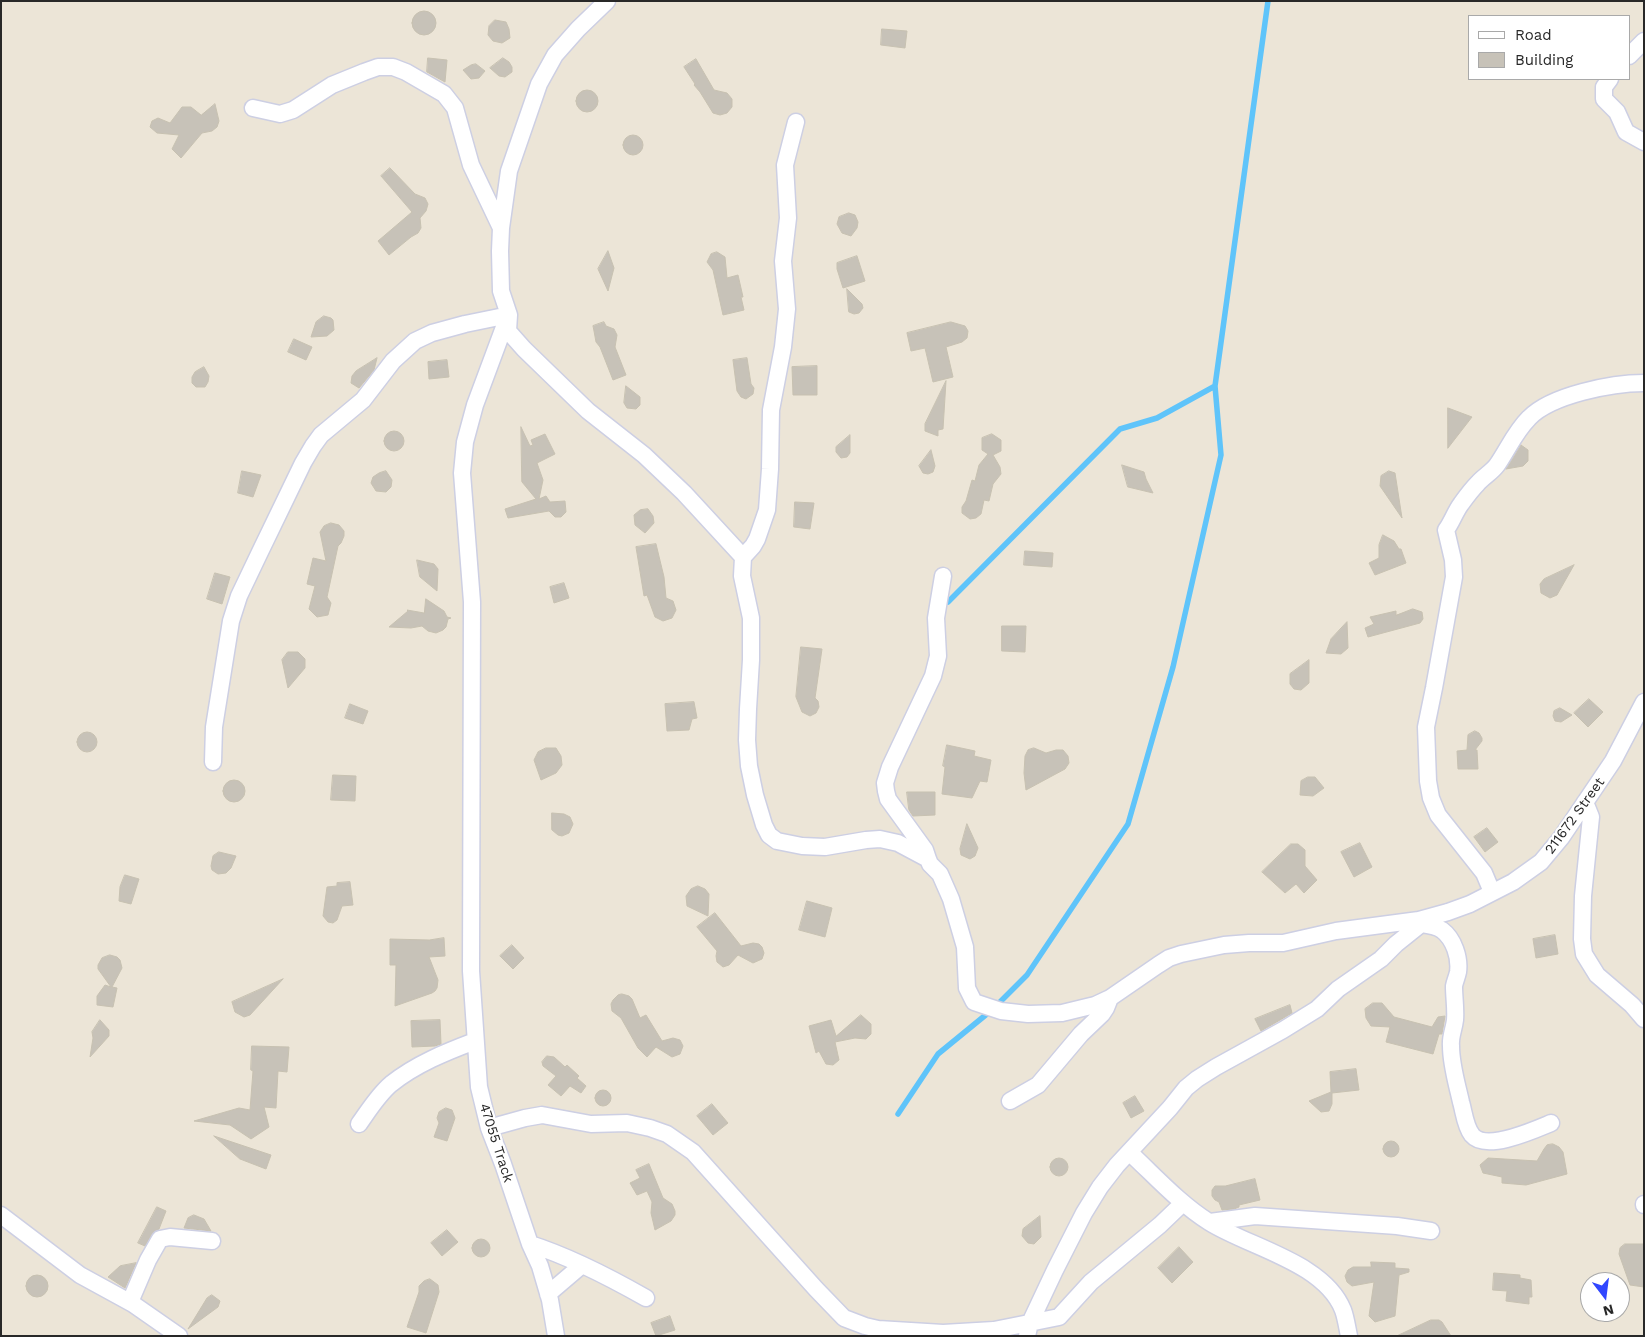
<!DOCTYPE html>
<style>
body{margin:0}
#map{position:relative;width:1645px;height:1337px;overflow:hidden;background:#ece5d7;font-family:"Work Sans",sans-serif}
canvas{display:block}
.frame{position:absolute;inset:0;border:2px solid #282828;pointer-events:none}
.legend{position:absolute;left:1468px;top:15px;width:162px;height:65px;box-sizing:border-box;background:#fff;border:1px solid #a9a9a9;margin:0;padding:6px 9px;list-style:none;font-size:15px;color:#282828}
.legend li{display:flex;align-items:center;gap:10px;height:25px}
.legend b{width:25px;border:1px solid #a9a9a9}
.north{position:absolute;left:1580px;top:1272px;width:50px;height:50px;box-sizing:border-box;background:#fff;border:1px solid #a9a9a9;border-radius:50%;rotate:165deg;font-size:14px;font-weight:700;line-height:20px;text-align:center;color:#282828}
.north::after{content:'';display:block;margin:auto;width:18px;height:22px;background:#3147ff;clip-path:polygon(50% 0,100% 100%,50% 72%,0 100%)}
</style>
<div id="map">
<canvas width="1645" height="1337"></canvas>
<div class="frame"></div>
<ul class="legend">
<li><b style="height:6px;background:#fff"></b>Road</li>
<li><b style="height:14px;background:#c7c2b8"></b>Building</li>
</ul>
<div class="north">N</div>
</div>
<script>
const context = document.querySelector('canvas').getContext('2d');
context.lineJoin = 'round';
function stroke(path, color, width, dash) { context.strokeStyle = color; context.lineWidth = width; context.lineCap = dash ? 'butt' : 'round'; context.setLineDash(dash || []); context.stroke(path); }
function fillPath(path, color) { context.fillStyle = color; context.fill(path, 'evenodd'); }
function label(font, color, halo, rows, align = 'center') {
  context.font = font + ' "Work Sans",sans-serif'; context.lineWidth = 4.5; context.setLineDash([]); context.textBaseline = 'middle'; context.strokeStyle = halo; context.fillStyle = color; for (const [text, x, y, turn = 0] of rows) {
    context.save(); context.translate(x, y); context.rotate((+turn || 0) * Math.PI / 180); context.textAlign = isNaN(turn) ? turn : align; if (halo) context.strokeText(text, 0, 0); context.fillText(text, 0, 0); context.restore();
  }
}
const stream = new Path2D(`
 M948,602l172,-173 37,-11 58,-32
 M898,1114l40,-60 55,-45 34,-34 101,-151 45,-157 48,-212 -6,-69 53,-385`);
const building = new Path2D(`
 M412 23a12 12 0 1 1 24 0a12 12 0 1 1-24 0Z
 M495,20l11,2 3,7 1,9 -8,5 -9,-2 -5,-6 1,-9z
 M882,29l25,2 -2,17 -24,-3z
 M428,58l19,2 -2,22 -18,-10z
 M503,58l6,4 3,5v5l-7,5 -6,-1 -9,-8z
 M696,59l18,31 13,3 5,6v8l-5,6 -7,2 -7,-2 -13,-21 -6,-7 1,-1 -11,-17z
 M476,64l9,7 -6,7 -8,1 -8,-9 8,-5z
 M576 101a11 11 0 1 1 22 0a11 11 0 1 1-22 0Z
 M215,104l4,17 -2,6 -5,4 -10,2 -21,25 -9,-9 7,-14 -22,-2 -7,-6 2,-6 6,-3 12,5 12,-16h9l10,8z
 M623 145a10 10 0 1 1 20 0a10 10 0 1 1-20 0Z
 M390,168l25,26 10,4 3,6 -2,7 -6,7 1,10 -3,5 -7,4 -22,18 -11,-14 34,-29 -31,-36z
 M849,213l6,2 3,7 -1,6 -6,8 -9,-3 -5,-9 2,-7z
 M608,251l6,17 -6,23 -10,-22z
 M717,252l8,5 2,21 11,-3 5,22h-2l3,13 -21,5 -10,-45 -6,-8 4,-8z
 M857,256l8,25 -22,7 -6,-19v-6z
 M847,289l15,15 1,4 -4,5 -5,1 -5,-2z
 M324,316l7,2 2,2 1,10 -7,6 -16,1 5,-15z
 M604,322l2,4 8,3 3,6 -2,12 11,28 -13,5 -13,-33 -4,-5 -2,-11 -1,-5z
 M951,322l14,4 3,5 -1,7 -5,4 -16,5 7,30 -20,5 -8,-34 -14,3 -4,-18z
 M294,339l18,8 -6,13 -18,-8z
 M377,358l-3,12 -15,18 -8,-5 1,-7 4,-5z
 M747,358l4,26 3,4 -1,6 -7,5 -5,-2 -4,-6 -4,-31z
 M447,360l2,17 -20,2 -1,-17z
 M817,366v29h-24l-1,-28z
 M204,367l5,9 -1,6 -3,5h-9l-4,-4v-6l3,-5z
 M946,381l-3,48 -5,1v6l-13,-5v-7z
 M626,386l14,11v8l-4,4 -9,-1 -3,-5z
 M1448,408l24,9 -24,31z
 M521,427l9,19 3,-1 -2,-5 14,-6 10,20 -18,9 6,17 -4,19 7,-3 4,6 15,-1 1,11 -5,5h-6l-6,-6 -41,7 -3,-9 31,-10 -14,-17z
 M384 441a10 10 0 1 1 20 0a10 10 0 1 1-20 0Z
 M992,434l9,6v11l-8,4 7,12 1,7 -8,10 -4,17 -5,-1 -3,14 -5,4 -6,1 -8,-6v-6l4,-6 6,-21 3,1 4,-16 9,-11 -6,-4v-12z
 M850,435v18l-3,4 -6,1 -5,-6v-5z
 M1521,445l7,5v11l-5,5 -17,3z
 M931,450l4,16 -2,6 -5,2 -5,-1 -4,-7z
 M1122,465l22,7 2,7 7,14 -25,-6z
 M242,471l19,4 -8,22 -15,-4z
 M386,471l6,9 -1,7 -5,5 -10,-1 -5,-8 2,-6 6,-4z
 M1389,471l6,2 7,45 -22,-32 1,-10z
 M795,502l19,1 -4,26 -16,-2z
 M648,509l5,7 1,7 -9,10 -10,-8 -1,-10 6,-5z
 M331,523l8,2 5,6v5l-3,7 -3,3 -11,51 4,6 -3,12 -11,2 -8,-8 6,-23 -8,-2 6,-26 13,3 -6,-29 4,-6z
 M1383,535l11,6 5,8h2l5,14 -31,12 -6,-12 10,-5v-13z
 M656,544l8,33 2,21 7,3 3,9 -4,8 -9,3 -8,-4 -8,-22 -3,1 -8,-49z
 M1025,551l28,2 -1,14 -28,-2z
 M417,560l17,4 4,5 -1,22 -17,-14z
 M1574,565l-17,30 -7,3 -9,-5 -1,-9 4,-5z
 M215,573l15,4 -8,27 -15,-5z
 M564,583l5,15 -15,5 -4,-16z
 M426,599l18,12 3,6 4,1 -3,1 -2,8 -3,3 -7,3 -8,-2 -6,-5 -11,2 -22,-1 19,-16 -1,-1 17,3z
 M1413,609l9,3 1,7 -3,4 -52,14 -3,-9 9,-4 -4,-7 26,-6v4z
 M1347,622l1,26 -7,6 -15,-1 5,-14z
 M1002,626h24l-1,26 -23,-1z
 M801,647l21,2 -7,49 3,3 1,6 -3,6 -6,3 -8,-4 -6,-15z
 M288,652h10l7,7v9l-17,20 -6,-28z
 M1309,660v23l-8,7 -7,-1 -4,-5v-10z
 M1589,699l14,13 -15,15 -14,-14z
 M694,702l3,16 -5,1 -3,11 -22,1 -2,-27z
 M350,704l18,7 -5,13 -18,-6z
 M1560,708l12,7 -11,7 -6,-1 -2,-5 1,-5z
 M1475,731l4,2 3,5v3l-7,9h2l1,19h-20l-1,-18 10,-1 1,-15z
 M77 742a10 10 0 1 1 20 0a10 10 0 1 1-20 0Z
 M947,745l28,6 -1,5 17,4 -4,22 -7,-1 -8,17 -30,-4 3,-27 -2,-1z
 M546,748h10l5,8 1,9 -6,8 -15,7 -7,-20 4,-8z
 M1034,748l12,5 10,-3h7l5,6 1,7 -4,6 -39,21 -2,-17 1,-17 3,-6z
 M333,775l23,1 -1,25 -24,-1z
 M1308,777h7l9,11 -11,8 -13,-1 1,-14z
 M223 791a11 11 0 1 1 22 0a11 11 0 1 1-22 0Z
 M907,792h28v23l-22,1 -4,-6z
 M552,813l12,1 6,3 3,7 -4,9 -7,3 -4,-1 -6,-5z
 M967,824l11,24 -3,8 -5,3 -9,-4 -1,-6z
 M1487,828l11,14 -13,10 -11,-15z
 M1360,843l12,24 -18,10 -13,-25z
 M1291,844h7l7,6v16l12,14 -13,13 -8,-9 -11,9 -23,-21z
 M219,852l17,4 -5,12 -5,5 -8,1 -6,-4 -1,-4 2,-10z
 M125,875l14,4 -8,25 -12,-3 1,-14z
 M350,882l3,23 -11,1 -5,14 -4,3 -5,-1 -5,-6 4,-29 10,-1v-3z
 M698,886l7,3 4,5 -1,22 -21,-10 -1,-10 5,-7z
 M807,901l25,7 -7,29 -26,-7z
 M715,913l26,33 12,-3 6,1 3,3 2,6 -2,6 -9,4 -15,-8 -9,10 -6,2 -6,-5 -1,-6 1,-5 -20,-24z
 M1555,935l3,19 -22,4 -3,-19z
 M444,938l1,18 -16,1 9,23 -1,8 -2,3 -3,2 -37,13 1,-41h-6v-26l39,1z
 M512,945l12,13 -11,11 -13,-13z
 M110,955l7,2 3,3 2,8 -10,19 5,1 -4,19 -16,-2v-9l8,-11 6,2 -13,-18v-4l4,-7z
 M283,979l-33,36 -6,2 -9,-5 -3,-10z
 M622,994l7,2 3,3 8,19 6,-3 16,26 11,-3 7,2 3,6 -3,8 -8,3 -16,-10 -9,10 -9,-9 -17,-30 -9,-7 -1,-7 2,-4 5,-5z
 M1373,1003h9l12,14 38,10 6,-10 7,-1 -3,18h-3l-6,20 -47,-12 4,-15 -19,-1 -5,-8 -1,-9z
 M1290,1005l2,8 -31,18 -6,-12z
 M861,1015l10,9v10l-5,5 -11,-1 -20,4 4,18 -6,5 -7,-1 -7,-13 -3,2 -7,-27 22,-6 5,16z
 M100,1020l9,10v6l-19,21 3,-19 -1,-6z
 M440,1020l1,24 -6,2 -23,1 -1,-26z
 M252,1046l37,1 -2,25 -9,-1 -2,37 -12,-1 5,20 -18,12 -21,-14 -36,-4 45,-13 11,2 3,-39 -2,-1z
 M547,1056l7,1 11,10 2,-2 12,11 -2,2 9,8 -5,7 -11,-7 -9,10 -13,-11 8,-9 -13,-10 -1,-4z
 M1356,1069l3,21 -27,3v11l-3,7 -8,1 -12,-11 22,-9 -1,-20z
 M595 1098a8 8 0 1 1 16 0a8 8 0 1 1-16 0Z
 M1135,1096l9,15 -13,7 -8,-15z
 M712,1104l16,19 -15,12 -16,-19z
 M446,1108l6,2 3,8 -8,23 -13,-4 5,-14 -2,-5 2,-6z
 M214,1136l57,19 -5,14 -26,-10z
 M1383 1149a8 8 0 1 1 16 0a8 8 0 1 1-16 0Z
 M1553,1144l6,3 4,5 4,22 -41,11 -24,-2v-6l-19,-4 -3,-8 8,-7 49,3 7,-12 3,-4z
 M1050 1167a9 9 0 1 1 18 0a9 9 0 1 1-18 0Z
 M649,1164l14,34 9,6 3,7v4l-4,6 -16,9 -4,-17 1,-11 -5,-11 -10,4 -7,-12 10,-5 -4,-8z
 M1255,1179l5,21 -21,5v2l-5,2 -12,1 -3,-8 -4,-2 -3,-4v-6l3,-4h10z
 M157,1207l9,4 -7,18 -7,5 -7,12 -7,-3z
 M194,1215l10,4 7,12 -27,-3 4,-10z
 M1040,1216l1,21 -7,7 -6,-1 -6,-7 1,-7z
 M447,1230l11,12 -16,14 -11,-13z
 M472 1248a9 9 0 1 1 18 0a9 9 0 1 1-18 0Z
 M1625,1244h19v43l-14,-2 -11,-31 1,-6z
 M1179,1247l14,15 -21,21 -14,-15z
 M1371,1262l24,1v5l14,1v3l-10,3 -4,41 -20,6 -6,-6 5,-34 -22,4 -5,-4 -2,-6 3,-6 5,-3h18z
 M136,1263l-11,25 -17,-11 12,-11z
 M1494,1273l26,2v3l11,2 1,17h-3v7l-23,-3 1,-10 -14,-1z
 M26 1286a11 11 0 1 1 22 0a11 11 0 1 1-22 0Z
 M430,1279l8,6 1,7 -13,41 -19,-6 12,-35v-6l5,-5z
 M212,1295l8,6 -2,6 -30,22 19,-31z
 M670,1316l5,14 -19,6 -5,-13z
 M1431,1320h8l3,2 9,14h-54z`);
const street = new Path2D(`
 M607,1l-29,28 -23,26 -16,29 -30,87 -8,57 -1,23 1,40 8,24 -1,16 16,18 64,62 56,44 40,38 59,64 -1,19 9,42v42l-3,49 -1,31 2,26 6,29 9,30 5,10 8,6 25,5 23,1 41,-7 14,-1 18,4 30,16 2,5 10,10 11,25 14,48 2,41 7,14 27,9 27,3 34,-1 33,-8 15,-7 48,-33 11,-7 12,-4 43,-9 25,-2h34l53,-12 83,-11 29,-8 22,-8 43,-22 28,-20 20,-24 52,-77 31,-59
 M1629,56l15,-15
 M1610,79l-6,8v12l13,13 9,20 18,10
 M253,108l27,6 13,-4 39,-25 32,-13 14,-5h15l13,5 38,22 11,14 16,57 30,63
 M507,319l-32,86 -10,37 -3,31 10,129 -1,369 8,116 10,41 14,36 27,80 10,22 10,34 6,36
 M743,557l10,-11 4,-7 10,-29 3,-41 1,-59 12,-63 4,-38 -4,-48 5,-43 -3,-53 11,-43
 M213,762l1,-35 17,-106 8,-25 21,-44 43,-89 10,-17 8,-11 42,-35 30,-39 22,-20 17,-8 33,-9 44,-9
 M1585,802l6,15 -8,79 -1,43 2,15 13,21 35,30 12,14
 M928,859l-3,-9 -37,-51 -2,-8 -1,-8 5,-16 43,-91 5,-20 -2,-38 7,-42
 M1492,892l-8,-19 -46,-58 -7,-17 -3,-17 -2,-54 8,-39 20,-111 -1,-17 -7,-30c6,-8 9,-18 15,-26 5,-7 11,-15 17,-21 5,-6 14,-11 19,-18 11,-16 18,-33 32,-47 22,-23 83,-35 115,-35
 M1421,924c7,1 15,2 21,6 12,9 18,28 16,42 -1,5 -3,9 -4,14 0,12 2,23 1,34 -1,9 -5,17 -4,26 0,19 6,38 10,56 3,10 4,24 11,33 14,17 62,-5 79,-12
 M1010,1101l28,-16 43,-51 21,-20 4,-6 4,-10
 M359,1124c10,-14 19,-29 32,-40 25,-20 55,-32 84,-43
 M489,1128l36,-10 17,-3 49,9 36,-1 23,5 17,6 26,18 123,137 28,29 21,8 13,3 65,4 51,-3 65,-13 32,-35 69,-57 23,-22
 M1129,1152c26,24 50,51 80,70 39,25 115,40 134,88 3,8 4,17 6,26
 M1644,1205v-1
 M1,1215l79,60 53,29 46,32
 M1210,1222l45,-6 142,10 34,5
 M530,1244c41,13 79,33 116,54
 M548,1294l34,-29
 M130,1302l18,-42 12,-21 10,-2 42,4
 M1027,1336l3,-13 25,-53 29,-57 16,-26 17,-22 53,-57 16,-20 11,-9 19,-12 67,-37 34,-21 21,-20 43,-30 15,-15 25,-20 -2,-4`);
const streetNames = [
 ["211672 Street",1575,816,-54],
 ["47055 Track",496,1143,72]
];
stroke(stream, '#5fc4fa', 5.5);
fillPath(building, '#c7c2b8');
stroke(building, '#c7c1b1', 1);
stroke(street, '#cdcfe3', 19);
stroke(street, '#fff', 16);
label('14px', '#282828', '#fff', streetNames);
</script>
